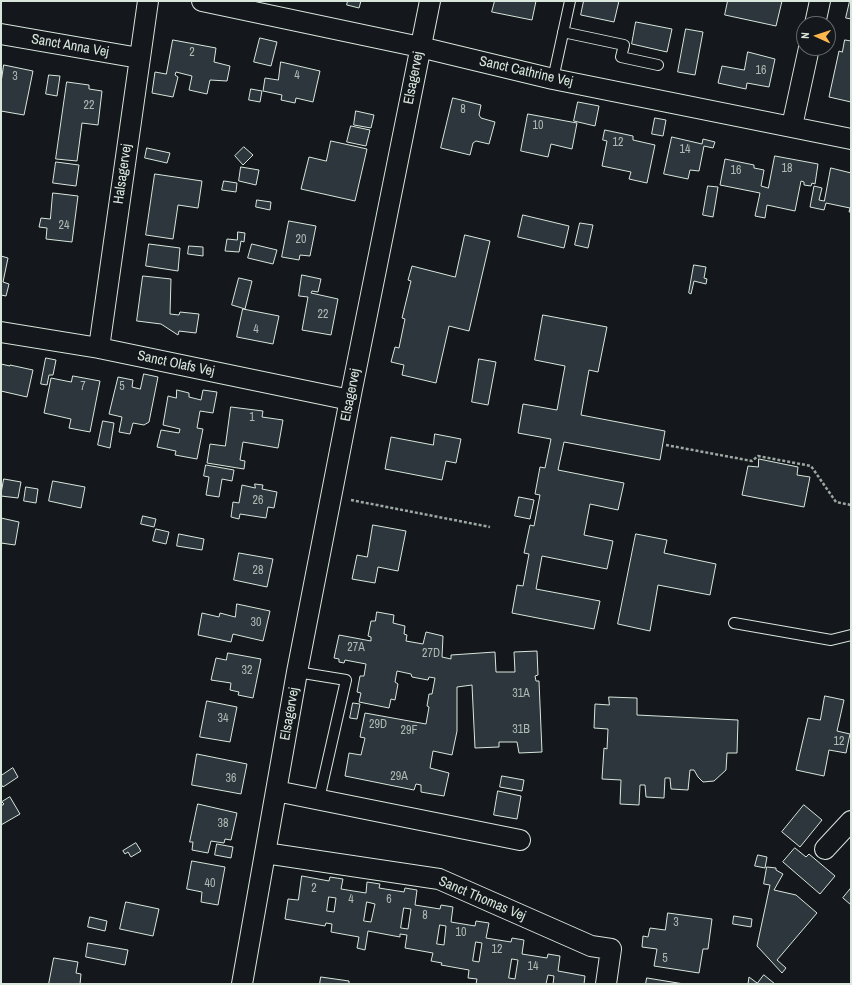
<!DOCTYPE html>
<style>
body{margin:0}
#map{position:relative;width:852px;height:985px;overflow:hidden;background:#14181c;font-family:"Archivo Narrow",sans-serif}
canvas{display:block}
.frame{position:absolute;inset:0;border:2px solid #d8e6dc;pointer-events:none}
.north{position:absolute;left:796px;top:16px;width:40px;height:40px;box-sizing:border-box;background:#14181c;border:1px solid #626a69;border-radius:50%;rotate:273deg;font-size:11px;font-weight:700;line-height:16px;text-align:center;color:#d8e6dc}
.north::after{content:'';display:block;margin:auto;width:14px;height:18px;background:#ffb74d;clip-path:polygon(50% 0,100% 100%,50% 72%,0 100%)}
</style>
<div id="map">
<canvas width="852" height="985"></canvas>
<div class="frame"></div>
<div class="north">N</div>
</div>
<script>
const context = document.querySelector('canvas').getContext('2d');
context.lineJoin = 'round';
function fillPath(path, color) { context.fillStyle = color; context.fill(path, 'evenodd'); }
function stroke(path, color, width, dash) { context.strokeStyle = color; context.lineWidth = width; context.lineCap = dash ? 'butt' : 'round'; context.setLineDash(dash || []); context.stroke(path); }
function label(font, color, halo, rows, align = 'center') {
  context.font = font + ' "Archivo Narrow",sans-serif'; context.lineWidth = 3; context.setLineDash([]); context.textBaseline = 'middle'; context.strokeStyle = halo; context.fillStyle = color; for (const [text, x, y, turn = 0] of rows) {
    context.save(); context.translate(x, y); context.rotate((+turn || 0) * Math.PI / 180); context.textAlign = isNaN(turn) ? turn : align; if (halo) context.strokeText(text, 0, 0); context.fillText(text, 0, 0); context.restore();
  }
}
const building = new Path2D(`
 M348,1h13l-2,7 -12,-3z
 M495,1h41l-4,19 -40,-8z
 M584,1h35l-5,21 -33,-7z
 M728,1h54l-6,25 -51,-11z
 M850,1h1v18l-5,-1z
 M636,22l36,7 -5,23 -35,-8z
 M686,29l17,3 -8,43 -17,-3z
 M260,38l17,4 -6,24 -17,-4z
 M173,40l43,8 -2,14 16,4 -3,15 -17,-1 -3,14 -18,-4 3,-14 -16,-4 -1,3 3,2 -5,20 -21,-4 3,-21 11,2z
 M845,40l6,1v61l-22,-5 10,-46 3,1z
 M748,52l27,7 -6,28 -22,-4 -1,6 -28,-6 4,-17 22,4z
 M281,62l39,9 -7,31 -17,-4 -1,5 -14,-3 1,-5 -19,-4 2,-13 13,2z
 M4,65l29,6 -9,44 -23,-4v-28z
 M49,75l11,1 -3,20 -11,-2z
 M67,82l22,3v4l13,2 -4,34 -16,-2 -5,38 -21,-2z
 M251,89l11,2 -2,11 -11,-2z
 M453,98l28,7 -2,10 2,3 14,4 -6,22 -13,-3 -3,2 -3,12 -29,-7z
 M578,102l21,4 -4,20 -21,-5z
 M356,111l18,4 -3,13 -17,-3z
 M528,114l49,9 -5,26 -21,-5 -3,13 -27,-6z
 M655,118l11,2 -3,16 -11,-2z
 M351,126l19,4 -4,16 -19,-4z
 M605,130l28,6v4l22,5 -8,38 -18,-4 2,-7 -29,-6 5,-25 -4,-1z
 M672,137l30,7 1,-5 12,3 -2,6 -9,-2 -5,25 -9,-1 -2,9 -24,-5z
 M331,141l36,8 -12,52 -54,-12 8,-32 17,4z
 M244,147l9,8 -10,10 -8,-9z
 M147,148l23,5 -3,10 -22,-5z
 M775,156l43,8 -3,20 -3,-1 -1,3 -7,-1v-3l-3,-1 -6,30 -28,-6 -2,13 -10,-2 5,-23 -40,-8 5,-26 29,6v3l10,2 -3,16 7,2z
 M56,162l23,3 -3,21 -23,-3z
 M241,167l18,3 -3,15 -17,-4z
 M831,168l20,5v39h-2l1,-4 -24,-5 -2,7 -14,-3 4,-21 8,2 -3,12 5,1z
 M155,174l47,7 -4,27 -20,-3 -5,34 -27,-4z
 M224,181l13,2 -1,9 -14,-2z
 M708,186l10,1 -5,30 -10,-2z
 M53,193l25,3 -6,46 -26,-3 1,-11 -8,-1 2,-9 9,1z
 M257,200l14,2 -1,8 -14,-3z
 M523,215l46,11 -5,22 -46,-11z
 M289,221l27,5 -6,30 -10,-1 -1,5 -17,-3z
 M580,223l13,2 -5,23 -13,-3z
 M238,232l7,1 -1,9 -3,-1 -2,11 -14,-1 2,-12 10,1z
 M465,235l25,6 -21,90 -20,-5 -13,57 -34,-8 2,-10 -13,-3 4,-15 4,1 6,-29 -3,-1 9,-37 -3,-1 4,-14 43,11z
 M149,244l31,4 -2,23 -32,-5z
 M252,244l25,6 -4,14 -25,-6z
 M189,246l14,1v9l-15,-2z
 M1,256l7,2 -5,24 6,2 -3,12 -5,-1z
 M694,265l12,2 -2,11 3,1 -1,5 -12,-3 -3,13 -2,-1z
 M302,275l19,4 -3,13 -6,-1 -1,2 27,6 -7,36 -29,-5 6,-33 -9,-1z
 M143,276l28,3 -1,35 9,1 1,-3 19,2 -3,19 -17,-2 -1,4 -17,-11 -24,-3z
 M239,278l13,3 -7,28 -13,-4z
 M243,309l36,7 -6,28 -36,-7z
 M543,315l64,12 -9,45 -9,-2 -8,45 84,16 -5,29 -96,-18 -6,28 66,13 -6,27 -28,-6 -6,31 29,6 -6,28 -65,-13 -6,33 64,12 -6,28 -82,-16 5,-28 6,1 6,-32 -5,-1 6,-28 4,1 6,-31 -5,-1 5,-27 5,1 6,-29 -33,-6 5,-29 34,6 8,-44 -30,-6z
 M46,358l10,2 -3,15h-4l-2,10 -6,-1z
 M479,359l17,3 -8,43 -16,-3z
 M1,364l9,2v-1l23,5 -6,27 -26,-6z
 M144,374l14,3 -9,45 -5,3 -11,-2 -3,11 -11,-2 3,-15 -13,-3 9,-37 15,3 -1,7 8,2z
 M73,376l27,5 -10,51 -21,-4 2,-9 -27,-6 7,-35 20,4z
 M177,390l12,3v4l12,3 2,-10 14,2 -4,21 -13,-2 -3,17 6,1 -6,30 -22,-4 1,-4 -19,-4 4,-17 18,3 1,-4 -17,-4 5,-29 8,2z
 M231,407l32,4 -1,6 21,3 -5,28 -35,-6 -3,18 5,1 -1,8 -37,-6 3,-19 15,2z
 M103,421l11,2 -4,25 -12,-3z
 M435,434l26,5 -5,24 -10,-2 -4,19 -57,-11 6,-32 42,8z
 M759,459l39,8 -1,8 13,2 -6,30 -62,-12 6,-29 10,1z
 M206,465l28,5 -2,11 -10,-2 -3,18 -13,-2 3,-18 -5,-1z
 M4,479l17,3 -3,16 -17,-2z
 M53,481l32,6 -4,21 -32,-7z
 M255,484l8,1 -1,4 15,3 -3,16 -6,-1 -2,11 -26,-4 -1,5 -8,-2 2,-15 6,1 3,-18 13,3z
 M26,487l12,2 -2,14 -12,-2z
 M519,497l15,3 -4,19 -15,-3z
 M143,516l13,3 -2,8 -13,-3z
 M1,518l18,4 -4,23 -14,-2z
 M373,525l33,6 -8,40 -20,-4 -3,16 -23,-4 5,-24 10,2z
 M156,529l13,3 -3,12 -13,-3z
 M179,534l25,5 -2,11 -25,-4z
 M636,534l31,6 -3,13 52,11 -6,31 -52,-10 -8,46 -32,-7z
 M239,553l34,6 -6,28 -33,-7z
 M237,604l33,7 -7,30 -30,-7 -2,8 -33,-7 4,-22 17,4 1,-4 15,4z
 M377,612l17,3 -1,8 12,3 -1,8 3,1 -1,6 17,3 3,-12 17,4 -1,21 9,2v-4l44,-3 1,20h19l-1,-20 23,-1 1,24 -3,1 1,5h3l3,71 -23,1 -2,-11h-18v5l-24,1 -3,-63 -15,2v44l-5,24 -19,-4 -3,17 19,5 -5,23 -23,-4v-7l-5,-1 -2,6 -69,-14 4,-23 12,2 4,-17 -5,-1 5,-24 61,11 3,-17 -2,-1 2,-12h3l3,-16 -6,-1 -1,3 -16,-3 -1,-3 -14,-3 -2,11 3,2 -3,16 -4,-1 -2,9 -30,-6 2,-9 -4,-1 3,-16h4l2,-12 -21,-4 -1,3 -5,-1v-3l-5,-1 5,-23 32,6v-4l-3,-1 3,-15h4z
 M228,653l33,6 -8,39 -15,-3 1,-3 -9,-2 1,-7 -20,-3 5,-22 10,2z
 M825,696l19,4 -7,31 13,3 -4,19 -17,-3 -5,26 -28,-6 12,-52 12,2z
 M609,697l28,1v17l101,5 -1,33h-10l-1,17 -12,11 -11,1 -5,-5 -4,-7h-4l-2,20 -17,-1 -1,-11h-5l-1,20 -18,-1 -1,-12h-5l-1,20 -19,-1 1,-24 -19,-1 2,-31 3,1 1,-20 -14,-1 1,-24 14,1z
 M207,701l30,6 -7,35 -30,-5z
 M353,703l7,1 -3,15 -7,-1z
 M197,754l50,10 -6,30 -49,-9z
 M13,768l5,9 -15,10 -2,-3v-8z
 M502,776l22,4 -2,11 -22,-4z
 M498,791l23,5 -4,23 -23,-4z
 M10,797l10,17 -19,11v-19l3,-2 -2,-2z
 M198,804l39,9 -6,27 -6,-1 -1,4 -13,-2 -3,12 -16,-3 1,-8h-3z
 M804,805l18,15 -22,27 -18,-15z
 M136,843l5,8 -10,6 -3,-5 -3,2 -2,-3z
 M217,844l16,3 -2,11 -16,-3z
 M795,848l11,9 3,-3 26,22 -15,18 -37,-32z
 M758,855l9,2 -2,11 -10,-2z
 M192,861l33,6 -7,38 -17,-3 1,-10 -15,-3z
 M767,867l9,1v2l7,4 -9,16 22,5 21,18 -40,47 9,8 -4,5 -25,-27 13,-61 -6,-1z
 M302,876l27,5 1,-4 13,2 -2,10 25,4 1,-11 13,2 -1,4 25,4 1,-4 12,2 -2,15 25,4 1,-4 12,2 -2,15 24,4 1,-5 13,2 -3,15 25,4 1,-4 12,2 -2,14 25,4 1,-4 12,2 -2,15 27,5 -1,8h-31l1,-8 -6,-1 -2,9h-70l1,-5 -9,-1 1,-8 -28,-5 1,-2 -11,-2 2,-8 -28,-5 2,-13 -7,-1v3l-32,-6 -3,19 -8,-2 2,-11 -28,-5 1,-8 -6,-1 -1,3 -40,-7 3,-20 10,1zM329,897l7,1 -2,14 -7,-1zM367,902l8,2 -4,18 -7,-1zM404,908l7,1 -3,20 -7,-1zM440,925l6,1 -2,19 -7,-1zM476,942l6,1 -3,19 -6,-1zM512,959l6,1 -3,19 -6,-1z
 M851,888v17l-8,-7z
 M126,902l33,7 -6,27 -33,-7z
 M668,913l44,6 -4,30h-5l-4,24 -45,-7 3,-17 -15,-2 1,-11 5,1 2,-9 15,2z
 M734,916l18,3 -1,8 -18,-3z
 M90,917l17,4 -2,10 -17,-4z
 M88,943l40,7 -3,15 -39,-8z
 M54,958l24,4 -2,11 5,1 -1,10h-31z
 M764,975l11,9h-27l1,-7 8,6z
 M321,977l28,4v3h-29z
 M647,978l37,6h-38z`);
const path = new Path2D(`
 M666,445l86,16 6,-5 53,10 25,36 15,3
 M351,500l139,27`);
const service = new Path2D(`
 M563,32l61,13 -3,12 37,8
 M553,79l17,-78
 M734,623l97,17 20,-5
 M297,672l49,8 -27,119`);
const minor = new Path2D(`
 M202,1l218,46 133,32 298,60
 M815,24l5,-23
 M1,34l138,24
 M792,126l17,-78
 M1,332l98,16 251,52
 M99,348l49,-347
 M276,791l244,49
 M825,849l26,-28
 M265,853l174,26 152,67 20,3 -5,35
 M242,984l55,-312 55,-283 78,-388`);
const numberNames = [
 ["2",192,53],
 ["16",761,71],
 ["4",297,76],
 ["3",15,77],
 ["22",89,106],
 ["8",463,110],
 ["10",538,126],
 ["12",618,143],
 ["14",685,150],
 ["18",787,169],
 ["16",736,171],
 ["24",64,226],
 ["20",301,240],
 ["22",323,315],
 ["4",256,330],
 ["7",83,387],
 ["5",122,387],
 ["1",252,418],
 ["26",258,501],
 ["28",258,571],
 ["30",256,623],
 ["27A",356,648],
 ["27D",431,654],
 ["32",247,671],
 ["31A",521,694],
 ["34",223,719],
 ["29D",378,725],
 ["31B",521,730],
 ["29F",409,731],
 ["12",839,742],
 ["29A",399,777],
 ["36",231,779],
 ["38",223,824],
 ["40",210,884],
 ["2",314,889],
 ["4",351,900],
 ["6",389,900],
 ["8",425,916],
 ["3",676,923],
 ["10",461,933],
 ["12",497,950],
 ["5",665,959],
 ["14",533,967]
];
const streetNames = [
 ["Sanct Anna Vej",70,46,10],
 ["Sanct Cathrine Vej",526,72,13],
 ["Elsagervej",414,78,-79],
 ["Halsagervej",123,174,-82],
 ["Sanct Olafs Vej",176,364,12],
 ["Elsagervej",351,395,-79],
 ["Elsagervej",290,714,-80],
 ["Sanct Thomas Vej",482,899,23]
];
fillPath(building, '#2c363c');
stroke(building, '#d8e6dc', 1);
stroke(service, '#d8e6dc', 12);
stroke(minor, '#d8e6dc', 22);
stroke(path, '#9da8a2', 2.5, [3, 2]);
stroke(service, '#14181c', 10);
stroke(minor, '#14181c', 20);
label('12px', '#adbab4', null, numberNames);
label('14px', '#d8e6dc', '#14181c', streetNames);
</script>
